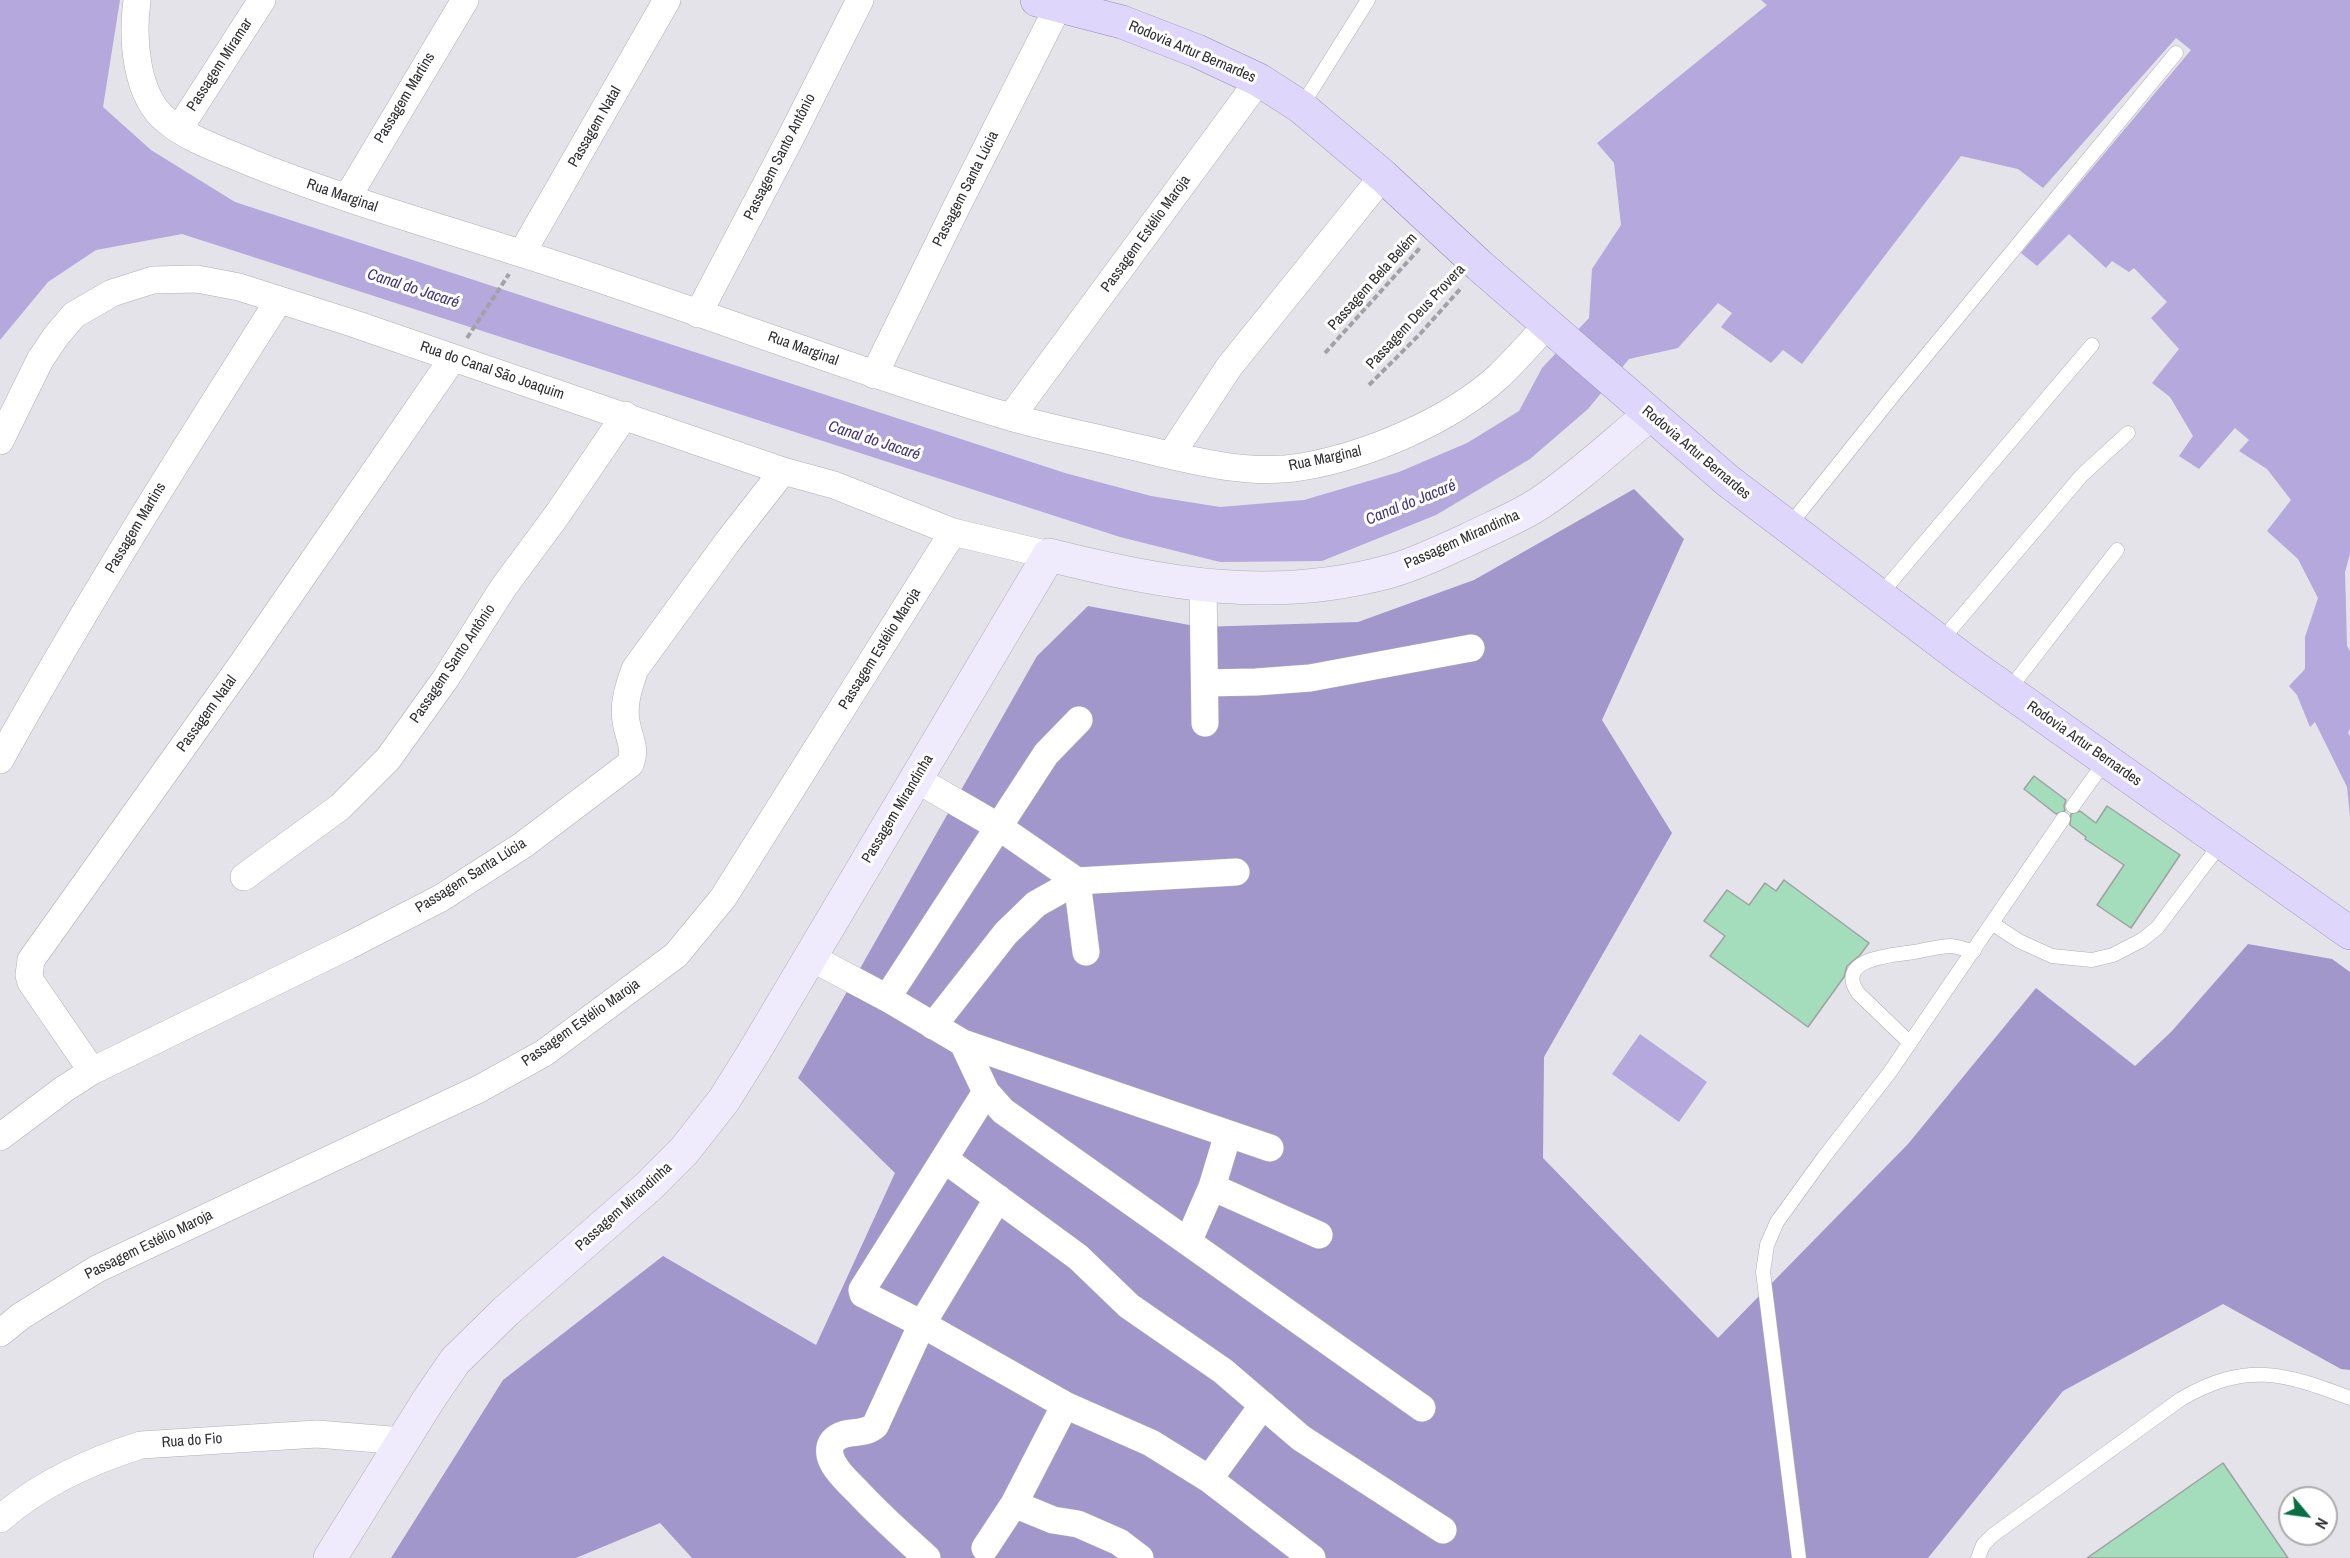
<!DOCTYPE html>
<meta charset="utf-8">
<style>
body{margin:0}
#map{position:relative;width:2350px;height:1558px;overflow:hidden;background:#e4e3e9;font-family:"Archivo Narrow",sans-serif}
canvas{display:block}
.north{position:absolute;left:2278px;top:1486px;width:60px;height:60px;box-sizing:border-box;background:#fff;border:2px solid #acabad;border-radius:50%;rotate:119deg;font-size:16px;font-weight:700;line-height:24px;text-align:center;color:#2f2e31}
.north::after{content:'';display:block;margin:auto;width:21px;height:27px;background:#0a6e45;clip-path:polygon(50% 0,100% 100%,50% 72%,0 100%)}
</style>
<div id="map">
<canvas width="2350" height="1558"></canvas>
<div class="north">N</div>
</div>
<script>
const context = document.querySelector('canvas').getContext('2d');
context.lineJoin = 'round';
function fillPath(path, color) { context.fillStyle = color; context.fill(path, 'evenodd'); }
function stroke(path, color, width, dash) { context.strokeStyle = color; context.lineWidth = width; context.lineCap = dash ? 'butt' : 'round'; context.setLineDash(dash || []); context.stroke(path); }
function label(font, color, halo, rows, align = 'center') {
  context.font = font + ' "Archivo Narrow",sans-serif'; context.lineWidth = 6; context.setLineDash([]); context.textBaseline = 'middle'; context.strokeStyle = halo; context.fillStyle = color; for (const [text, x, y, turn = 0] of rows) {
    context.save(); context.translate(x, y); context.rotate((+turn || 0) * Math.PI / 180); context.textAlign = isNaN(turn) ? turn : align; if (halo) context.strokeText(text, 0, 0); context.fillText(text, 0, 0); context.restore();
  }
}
const forest = new Path2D(`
 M1634,489l50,50 -82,181 70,113 -128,224 -1,101 175,180 190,-194 128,-156 99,78 37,-35 76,-87 84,15 18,13v398l-9,-1 -118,-65 -160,87 -135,167h-1236l-32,-35 -84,35h-185l112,-178 160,-124 153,89 79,-172 -97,-95 239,-422 51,-50 112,21 158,-5 116,-42z`);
const water = new Path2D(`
 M0,0h120l-17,107 48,43 84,52 830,271 86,23 69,11 84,-7 95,-28 68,-29 52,-32 23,-43 47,-50 3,-49 29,-44 -7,-62 -17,-20 170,-138 -6,-5h589v554l-5,18 2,74 3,5v78l-2,4 2,3v81l-3,-30 -32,-65 -5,5 -13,-32 -8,-9 16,-17v-32l13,-39 -20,-39 -31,-28 24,-31 -24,-31 -28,-18 10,-11 -14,-12 -36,41 -20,-13 14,-20 -23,-39 -18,-14 27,-34 -28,-31 16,-16 -33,-34 -5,4 -17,-11 -6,7 -37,-34 -32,32 -16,-13 170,-203 -15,-12 -133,150 -25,-19 -57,-13 -159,208 -19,-14 -12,13 -50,-36 11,-14 -14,-10 -40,45 -49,11 -41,50 -58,50 -94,56 -114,46 -102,1 -100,-25 -938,-303 -86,16 -48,32 -48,58z
 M1640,1034l67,48 -28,40 -67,-48z`);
const building = new Path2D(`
 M2034,776l32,24 -2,6 1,5 -9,3 -32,-25z
 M2107,806l73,49 -49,73 -34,-23 27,-40 -39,-26 1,-2 -16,-12 1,-11 9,-3 16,12z
 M1784,880l85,63 -9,12 -13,11 -3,11 -36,50 -98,-71 15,-20 -21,-15 23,-31 22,15 16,-22 11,8z
 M2223,1463l65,95h-201z`);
const path = new Path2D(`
 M467,338l42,-64
 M1325,353l95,-105
 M1369,385l51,-51 42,-47`);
const lane = new Path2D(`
 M1301,107l67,-107
 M1788,527l108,-135 280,-339
 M1879,596l213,-251
 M1940,642l142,-167 46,-42
 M2008,691l109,-141
 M2073,806l33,-46
 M1993,924l26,17 33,15 40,4 21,-5 29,-15 15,-12 65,-86
 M1910,1043l-52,-50c-24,-35 36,-38 56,-41 12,-2 26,-6 37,-6 8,1 16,4 23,5
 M1799,1558l-36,-286 4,-27 10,-23 47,-65 66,-85 173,-253
 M1978,1558l5,-13 10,-10 188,-136c66,-38 103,-26 169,-1`);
const street = new Path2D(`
 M137,0c-5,37 -2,96 30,121 22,19 60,31 87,43 88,35 179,61 269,90 162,51 321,114 484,162 36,11 74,18 111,27 57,13 124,34 183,24 66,-11 148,-46 197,-90 18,-17 34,-36 50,-53
 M179,129l83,-129
 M347,198l118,-198
 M522,253l145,-253
 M698,314l94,-179 68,-135
 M874,375l83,-169 102,-201
 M1011,417l248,-337
 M0,441l40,-81 16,-24 18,-21 38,-22 41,-13 44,-1 42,8 113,36 431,148 51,14 119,47 96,23
 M1171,455l58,-88 154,-191
 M1203,585l2,138
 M1205,683l51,-1 54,-4 161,-30
 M0,760c87,-157 183,-309 279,-460
 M916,779l83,48 78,54 159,-9
 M244,877l96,-70 48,-48 58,-81 57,-90 54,-73 68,-100
 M810,957l77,41 76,45 307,105
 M887,998l159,-244 33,-34
 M933,1026l73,-93 30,-29 41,-23 9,71
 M963,1043l23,49 17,19 419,297
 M92,1071l-61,-89 -2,-7 2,-15 211,-296 211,-306
 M986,1092l-124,198 1,4 59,30 143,81 86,38 58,36 103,79
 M0,1137l64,-48 28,-18 256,-125 93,-48 82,-53 107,-81c7,-16 -2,-27 -4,-43 -3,-18 3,-35 9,-52l94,-129 54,-69
 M944,1159l134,98 51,49 94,65 78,67 142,92
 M1212,1187l107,48
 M1188,1242l24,-55 16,-53
 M0,1333l21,-17 76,-47 382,-180 65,-36 132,-98 47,-57 230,-366
 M1209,1479l54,-74
 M1014,1504l39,16 25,4 41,18 21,16
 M0,1519c41,-36 90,-58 141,-74l176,-11 86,7
 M985,1548l29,-44 51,-99
 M927,1558c-24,-22 -48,-43 -70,-67 -8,-8 -19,-18 -24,-28 -4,-7 -5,-16 0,-22 12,-13 28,-4 42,-15l47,-102 76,-126`);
const secondary = new Path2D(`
 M330,1558l99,-159 26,-38 51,-50 143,-125 35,-35 40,-51 30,-48 295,-497c117,29 223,49 342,16 26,-7 51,-20 76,-31 24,-12 50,-22 73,-37 39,-26 74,-59 110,-89`);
const primary = new Path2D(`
 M1037,0l85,22 75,29 62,29 42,27 82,69 97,90 248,215 235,178 387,274`);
const streetNames = [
 ["Rodovia Artur Bernardes",1192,52,23],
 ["Passagem Miramar",220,65,-57],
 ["Passagem Martins",405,98,-59],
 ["Passagem Natal",595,127,-60],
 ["Passagem Santo Antônio",780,157,-63],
 ["Passagem Santa Lúcia",966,189,-63],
 ["Rua Marginal",342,196,19],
 ["Passagem Estélio Maroja",1146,234,-54],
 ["Passagem Bela Belém",1373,282,-48],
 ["Passagem Deus Provera",1416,317,-47],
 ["Rua Marginal",803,349,20],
 ["Rua do Canal São Joaquim",492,371,19],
 ["Rodovia Artur Bernardes",1696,453,40],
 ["Rua Marginal",1325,459,-12],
 ["Passagem Martins",136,528,-59],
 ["Passagem Mirandinha",1462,540,-24],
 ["Passagem Estélio Maroja",880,649,-58],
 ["Passagem Santo Antônio",453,664,-56],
 ["Passagem Natal",207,714,-54],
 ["Rodovia Artur Bernardes",2084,744,35],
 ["Passagem Mirandinha",898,809,-59],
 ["Passagem Santa Lúcia",471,876,-32],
 ["Passagem Estélio Maroja",581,1023,-35],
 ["Passagem Mirandinha",624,1207,-42],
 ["Passagem Estélio Maroja",149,1245,-26],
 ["Rua do Fio",192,1441,-4]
];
const waterNames = [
 ["Canal do Jacaré",413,289,18],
 ["Canal do Jacaré",874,441,18],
 ["Canal do Jacaré",1411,503,-22]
];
fillPath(forest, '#a297cb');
fillPath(water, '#b4a8dd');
fillPath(building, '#a3ddbb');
stroke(building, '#9da29f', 1.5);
stroke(lane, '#afaeb4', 15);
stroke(street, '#afaeb4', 28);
stroke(secondary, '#afaeb4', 34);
stroke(primary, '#938ab3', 34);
stroke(path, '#a2a1a6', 4, [6, 3]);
stroke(lane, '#fff', 14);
stroke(street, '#fff', 27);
stroke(secondary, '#efebfd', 33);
stroke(primary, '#dfd6fb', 33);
label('15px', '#2f2e31', '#fff', streetNames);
label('italic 16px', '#473475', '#fff', waterNames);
</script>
